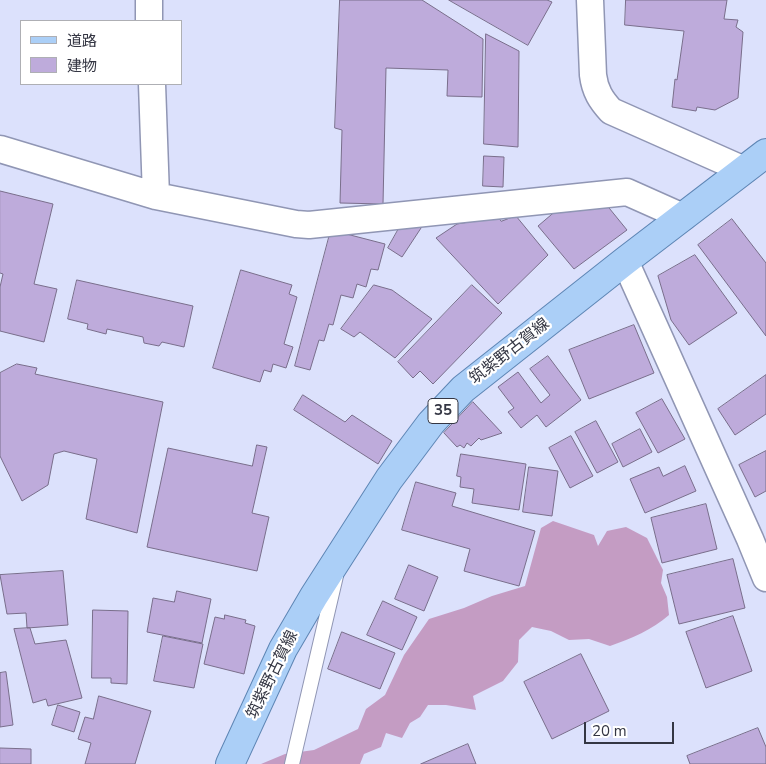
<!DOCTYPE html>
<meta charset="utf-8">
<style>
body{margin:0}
#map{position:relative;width:766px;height:764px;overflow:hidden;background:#dce1fc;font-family:"Nunito Sans","Noto Sans JP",sans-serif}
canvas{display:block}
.legend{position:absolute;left:20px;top:20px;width:162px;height:65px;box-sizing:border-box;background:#fff;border:1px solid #aeafb4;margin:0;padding:6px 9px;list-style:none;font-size:15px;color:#343643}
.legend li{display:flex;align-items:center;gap:10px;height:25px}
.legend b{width:25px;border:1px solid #aeafb4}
.scale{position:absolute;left:584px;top:722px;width:90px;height:22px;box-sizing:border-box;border:2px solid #343643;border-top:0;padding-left:6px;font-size:15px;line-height:18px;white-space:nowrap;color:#343643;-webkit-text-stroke:4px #fff;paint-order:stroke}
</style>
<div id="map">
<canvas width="766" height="764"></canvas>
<ul class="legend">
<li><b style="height:6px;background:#abcff7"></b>道路</li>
<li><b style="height:14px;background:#beabdb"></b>建物</li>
</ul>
<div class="scale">20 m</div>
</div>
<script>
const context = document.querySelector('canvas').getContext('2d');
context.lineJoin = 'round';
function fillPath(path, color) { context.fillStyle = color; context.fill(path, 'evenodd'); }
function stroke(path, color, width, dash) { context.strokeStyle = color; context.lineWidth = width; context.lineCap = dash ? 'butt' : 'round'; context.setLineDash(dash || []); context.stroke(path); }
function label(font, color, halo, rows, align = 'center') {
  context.font = font + ' "Nunito Sans","Noto Sans JP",sans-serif'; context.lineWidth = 4.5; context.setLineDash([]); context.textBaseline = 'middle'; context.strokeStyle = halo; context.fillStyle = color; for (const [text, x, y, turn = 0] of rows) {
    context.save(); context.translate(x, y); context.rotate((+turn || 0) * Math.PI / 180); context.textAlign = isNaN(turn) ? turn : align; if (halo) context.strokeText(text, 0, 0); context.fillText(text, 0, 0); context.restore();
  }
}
const forest = new Path2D(`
 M553,521l41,14 4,11 9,-15 19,-4 21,11 16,32 -2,13 6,14 2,18c-17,15 -37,23 -59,31l-21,-7 -20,1 -18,-9 -19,-4 -13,13 -1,22 -15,19 -30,15 3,14 -30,-5h-18l-8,12 -10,6 -8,15 -16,-5 -5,14 -17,7 -4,10h-99l24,-10 29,-4 44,-21 8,-20 19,-14 19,-40 25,-36 35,-11 28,-12 33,-10 16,-58z`);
const building = new Path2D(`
 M340,0h82l61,39 -1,58 -35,-1 1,-26 -62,-2 -3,136 -43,-1 2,-73 -7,-2z
 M449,0h98l5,2 -24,43z
 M626,0h101l-3,19 14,1 -2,7 7,5 -5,66 -23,12 -18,-3 -1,4 -24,-4 3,-28 2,1 7,-49 -59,-6z
 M486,34l33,17 -1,96 -34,-3z
 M484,156l20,1 -1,30 -20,-1z
 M0,191l53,13 -19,80 23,5 -13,53 -44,-11v-44l3,-13 -3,-1z
 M605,203l22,27 -53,39 -36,-43 20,-17z
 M516,216l32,39 -50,49 -62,-66 21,-14 41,-7 3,4z
 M732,219l34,44v73l-68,-91z
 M402,223l21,2 -21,32 -14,-9z
 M331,230l54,14 -7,26 -7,-1 -5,18 -9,-3 -4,14 -12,-3 -8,30 -4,-1 -5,17 -5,-1 -9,30 -15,-4z
 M695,255l42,58 -48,32 -18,-25 -13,-44z
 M241,270l51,15 -3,9 8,3 -13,47 9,3 -7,21 -13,-4 -2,8 -7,-2 -4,12 -47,-14z
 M77,280l116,26 -9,41 -22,-5 -3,4 -15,-3 -1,-6 -36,-8 -1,5 -19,-5 1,-5 -20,-5z
 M374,285l18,5 40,29 -37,39 -35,-26 -6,5 -13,-8z
 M472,285l30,28 -69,71 -13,-13 -7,7 -15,-16z
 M634,325l20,48 -65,26 -20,-49z
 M548,356l33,44 -35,27 -9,-12 -16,13 -13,-16 6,-4 -16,-21 20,-15 23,31 9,-8 -20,-26z
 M17,364l20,4 -2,6 128,28 -26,131 -51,-14 11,-60 -33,-8 -10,3 -6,31 -26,16 -22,-45v-83z
 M766,375v39l-31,21 -17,-26z
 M303,395l42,27 7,-7 40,26 -14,23 -84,-54z
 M662,399l23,40 -27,14 -22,-40z
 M473,402l29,31 -21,7 -2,-2 -8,8 -4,-3 -3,5 -4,-3 -3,2 -13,-14z
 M596,421l22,41 -21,11 -22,-41z
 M640,429l12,23 -29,15 -11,-23z
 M571,436l22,40 -23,12 -21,-40z
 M257,445l10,2 -15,66 17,4 -12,54 -110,-24 21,-99 84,18z
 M766,451v40l-11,6 -16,-32z
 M461,454l65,10 -7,46 -47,-7 2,-14 -14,-2 1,-10 -4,-1z
 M685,466l11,25 -51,22 -15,-34 29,-12 4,9z
 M529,467l29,4 -6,45 -29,-4z
 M416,482l40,11 -4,13 83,25 -16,55 -55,-15 6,-22 -68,-19z
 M706,504l11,45 -55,14 -11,-45z
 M733,559l12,49 -66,16 -12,-49z
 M409,565l29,12 -14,34 -29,-12z
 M63,571l5,54 -41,3 -1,-15 -19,1 -7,-39z
 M177,591l34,8 -9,44 -55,-11 6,-34 21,4z
 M383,601l34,16 -15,33 -35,-15z
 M93,610l35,1 -1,73 -16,-1v-5h-19z
 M225,615l21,5 -1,3 10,3 -11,48 -40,-10 11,-47 9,2z
 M733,616l19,55 -46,17 -20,-56z
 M30,628l5,16 31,-4 16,58 -34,8 -2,-7 -13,4 -19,-74z
 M342,632l53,21 -15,36 -52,-20z
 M163,636l40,8 -9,44 -40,-7z
 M581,654l28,57 -57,28 -28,-57z
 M6,672l7,53 -13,2v-54z
 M99,696l52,15 -16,53h-50l6,-21 -13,-4 7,-22 8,2z
 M58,705l22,7 -6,20 -22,-7z
 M758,728l8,19v17h-76l-3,-8z
 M468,744l8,20h-55z
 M0,748l31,1v15h-31z`);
const lane = new Path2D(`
 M292,764l44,-188`);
const street = new Path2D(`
 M149,0v21
 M590,0l3,75c2,16 8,25 18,36l133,59
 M152,84l4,112
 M0,149l156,47 140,28 13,1 318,-33 56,25
 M625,261l125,278 16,39`);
const primary = new Path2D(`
 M230,764l53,-115 31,-53 75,-117 42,-56 32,-34 162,-128 141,-108`);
const shields = [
 [443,411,30]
];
const shieldNames = [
 ["35",443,411]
];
const streetNames = [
 ["筑紫野古賀線",510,352,-38],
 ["筑紫野古賀線",273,675,-64]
];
fillPath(forest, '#c49cc3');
fillPath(building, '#beabdb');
stroke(building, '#796e8b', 1);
stroke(lane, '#9096b4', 16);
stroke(street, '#9096b4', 29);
stroke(primary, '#5d85b4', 30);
stroke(lane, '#fff', 14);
stroke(street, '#fff', 26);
stroke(primary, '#abcff7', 28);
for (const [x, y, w] of shields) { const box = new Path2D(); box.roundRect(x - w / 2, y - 12.5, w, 25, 4); context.fillStyle = '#fff'; context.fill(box); stroke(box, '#343643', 1); }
label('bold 15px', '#343643', null, shieldNames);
label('16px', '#343643', '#fff', streetNames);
</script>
